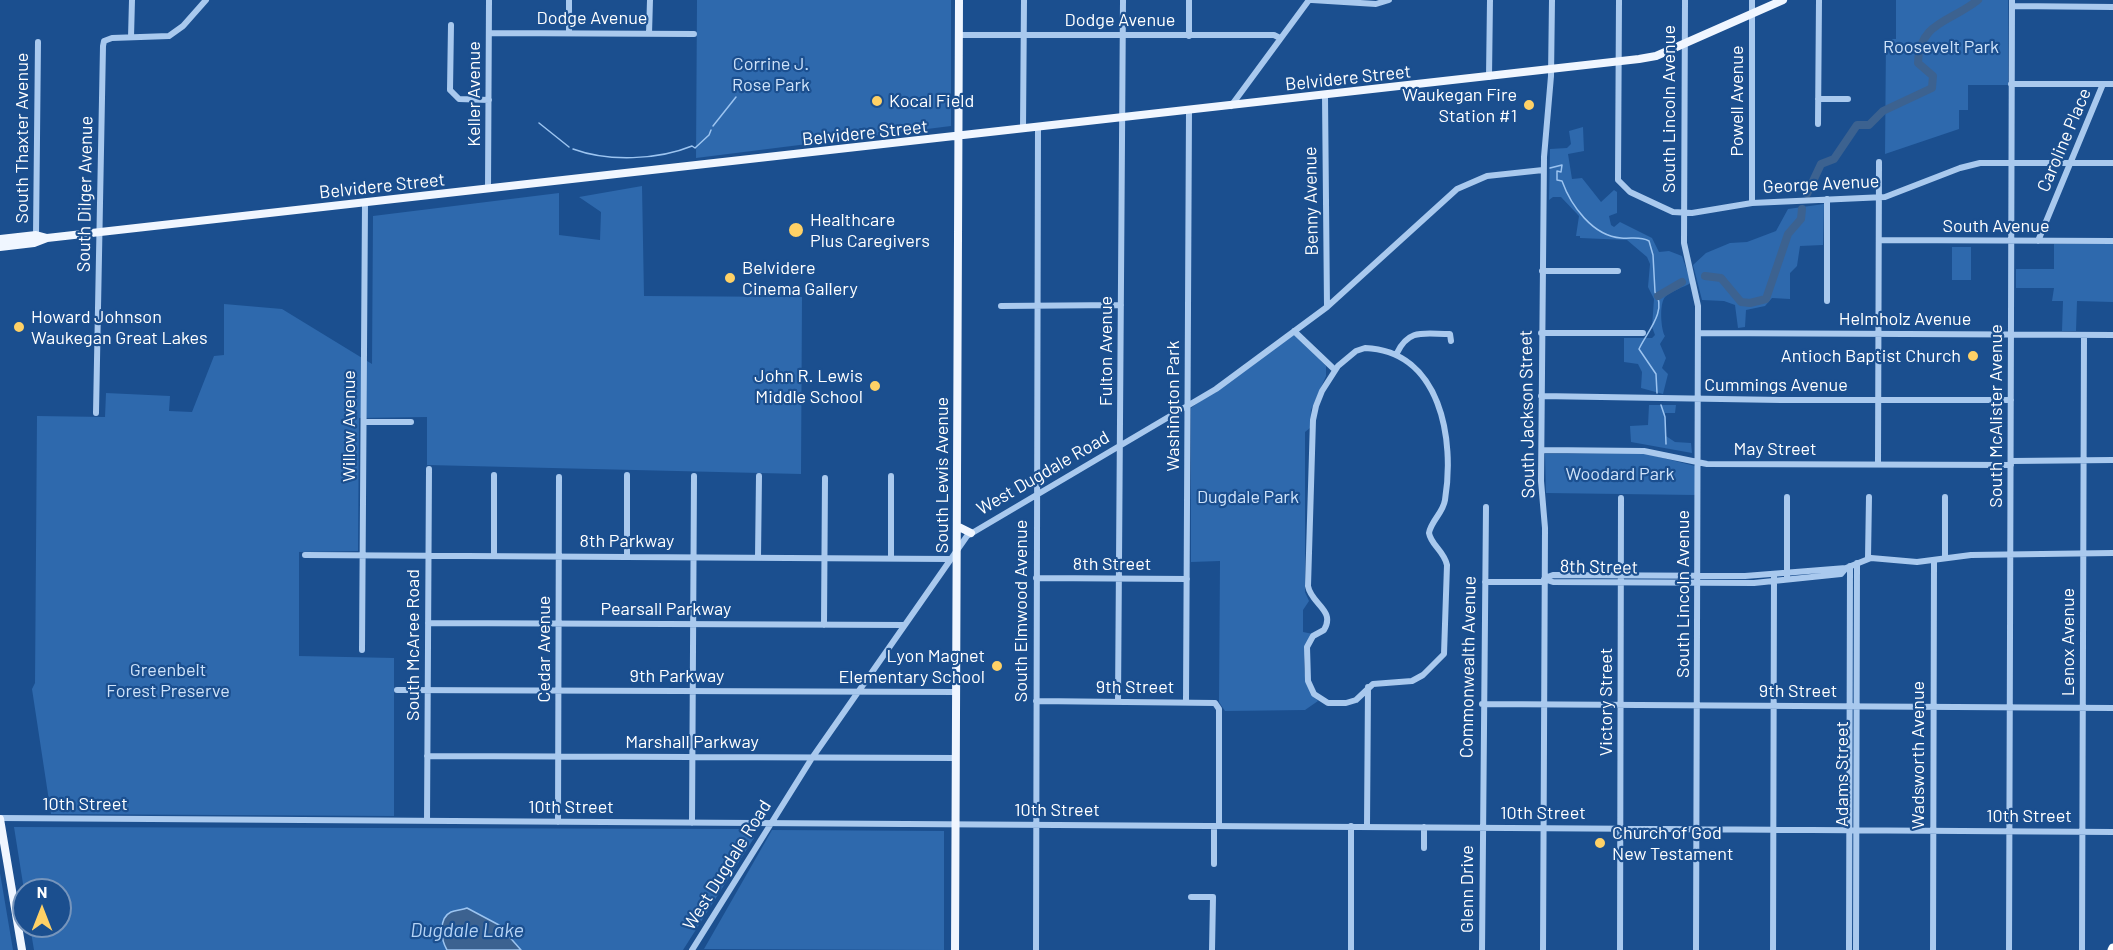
<!DOCTYPE html>
<style>
body{margin:0}
#map{position:relative;width:2113px;height:950px;overflow:hidden;background:#1b4f8f;font-family:Barlow,sans-serif}
canvas{display:block}
.north{position:absolute;left:12px;top:878px;width:60px;height:60px;box-sizing:border-box;background:#1b4f8f;border:2px solid #7695bc;border-radius:50%;rotate:0deg;font-size:16px;font-weight:700;line-height:24px;text-align:center;color:#fff}
.north::after{content:'';display:block;margin:auto;width:21px;height:27px;background:#ffd166;clip-path:polygon(50% 0,100% 100%,50% 72%,0 100%)}
</style>
<div id="map">
<canvas width="2113" height="950"></canvas>
<div class="north">N</div>
</div>
<script>
const context = document.querySelector('canvas').getContext('2d');
context.lineJoin = 'round';
function fillPath(path, color) { context.fillStyle = color; context.fill(path, 'evenodd'); }
function stroke(path, color, width, dash) { context.strokeStyle = color; context.lineWidth = width; context.lineCap = dash ? 'butt' : 'round'; context.setLineDash(dash || []); context.stroke(path); }
function label(font, color, halo, rows, align = 'center') {
  context.font = font + ' Barlow,sans-serif'; context.lineWidth = 4.5; context.setLineDash([]); context.textBaseline = 'middle'; context.strokeStyle = halo; context.fillStyle = color; for (const [text, x, y, turn = 0] of rows) {
    context.save(); context.translate(x, y); context.rotate((+turn || 0) * Math.PI / 180); context.textAlign = isNaN(turn) ? turn : align; if (halo) context.strokeText(text, 0, 0); context.fillText(text, 0, 0); context.restore();
  }
}
const green = new Path2D(`
 M697,0h254v126l-255,32z
 M1896,0h112v85h-40v25h-9v19l-74,25 1,-115h10z
 M1583,127l1,24 -16,3 4,25 10,-1 19,24 13,-12 3,2v21l-8,3 2,9 3,2 6,-5 32,16 7,14 10,-1 13,5 9,27c-7,4 -22,9 -26,14 -6,7 -4,33 0,39l-5,8 6,14 -4,10 6,6 -5,20 -22,-6 1,-16 -4,-8 -14,-2v-24h28l3,-3 -3,-8 2,-28 -6,-12 2,-23 -3,-7 -20,-17 -47,-2v-2h-4l3,-20 -18,-19h-8l-4,3 1,-51 17,-1 4,-4 -2,-13z
 M642,186l2,110 158,1 -1,177 -374,-9v-48l-68,1 -1,133 -59,1v104l95,2v158l-343,-2 -19,-125 3,-6 2,-267 68,1 1,-24 64,3 -1,15 23,1 22,-56 10,-1v-51l58,5 90,55 1,-148 186,-23v42l41,5 1,-28 -22,-15z
 M1824,204l-1,41 -23,1 -3,20 -7,7v26l-18,-1 -7,8 -19,4 -1,17 -7,1 -3,-23 -11,-4 -22,-1 -9,-35 13,-12 24,-10 17,-1 29,-11 12,-22z
 M2054,244h59v58l-36,-1 -1,30h-14l1,-30h-11l2,-13h-38v-19h38z
 M1952,247h19v33h-19z
 M1294,333l32,33v10l-15,34 -1,18 -5,4v160l4,9 -6,9v22l10,2c-13,21 -12,48 5,67l-13,9 -80,1 -6,-9 1,-141 -29,1v-154z
 M1649,405h27l-1,8h-10l1,23 9,6 16,1 1,10 -61,-11 -1,-16 18,-1z
 M1643,453l52,13v29l-149,-2 -1,-39z
 M14,827l731,2 7,2 2,7 -71,112h-649l-4,-24h30v-36h-36z
 M772,830l172,1v119l-240,-1z
 M0,873l13,77h-13z`);
const water = new Path2D(`
 M467,908l32,17 22,25h-74c-6,-10 -9,-32 4,-38 5,-2 11,-2 16,-4z`);
const stream = new Path2D(`
 M539,123l30,24
 M713,126l23,-29
 M573,149c35,13 85,11 119,-3l3,2 14,-13 2,-5
 M1550,168l12,-3 -1,7 -4,-1v9l5,1c9,25 31,55 59,57 11,1 19,-2 28,3l4,14 2,37c13,19 -9,41 -16,57l17,25 1,19
 M1661,405l4,12 1,27`);
const river = new Path2D(`
 M1807,194l14,-30 13,-5 23,-34h12l14,-14 49,-23 1,-12 -15,-13c1,-41 33,-41 60,-63
 M1705,276l16,2 20,24 9,1 16,-4 22,-65 13,-15 1,-10
 M1658,296l24,-14`);
const minor = new Path2D(`
 M569,0v33
 M1312,0l64,4 13,-4
 M1619,0l-1,180 12,12 30,14 13,6 19,1 60,-10 133,-6 75,-29 20,-5h133
 M1685,0l-1,243 14,63 -2,644
 M1752,0v203
 M2012,6l101,1
 M451,25l-1,65 9,9 30,1
 M489,33l205,1
 M649,34l1,-34
 M959,35h315l6,3
 M1189,36v-36
 M131,37l1,-37
 M1489,77l1,-77
 M2011,84h102
 M1325,96l2,211
 M1818,99h30
 M1231,106l78,-106
 M1818,124l1,-124
 M1023,129l1,-129
 M488,189l1,-189
 M36,235l2,-193
 M1879,240l234,1
 M2038,241l65,-157
 M1542,271h76
 M1827,301v-102
 M1001,306l120,-1
 M1294,331l41,39
 M1541,333h102
 M1698,333l415,2
 M1365,348c76,3 90,92 80,152 -2,13 -14,21 -16,33 2,12 15,18 18,32l-3,89 -21,21 -11,6 -39,3 -17,16 -10,3h-18l-14,-9 -6,-13 -1,-34 6,-11 11,-6c12,-20 -13,-26 -16,-44l5,-166 3,-14 6,-15 16,-25 18,-15z
 M1397,353c12,-25 27,-19 53,-19l1,7
 M1541,396l240,4h230
 M96,413l7,-367 1,-5 8,-3 57,-2 14,-10 23,-26
 M364,422h47
 M1542,450l102,1 63,13 304,1
 M2011,461l102,-1
 M1878,464l1,-302
 M627,475v81
 M1787,497v80
 M305,555l644,4
 M494,556v-81
 M758,557l1,-81
 M891,557v-81
 M1868,558l1,-61
 M1945,558v-61
 M1036,578l151,1
 M1545,578l8,-3 192,1 101,-8
 M1544,579l9,3 201,1 87,-9 5,-6 25,-10 46,4 54,-7 142,-2
 M1485,582h59
 M428,623l476,2
 M824,625l1,-147
 M362,650l3,-447
 M397,690l559,2
 M1036,701l179,2 4,6v117
 M1118,702l5,-702
 M1186,702l3,-592
 M1482,704l631,4
 M427,756l529,2
 M0,818l2113,14
 M427,821l2,-352
 M558,822l1,-345
 M692,823l2,-347
 M1351,826v124
 M1367,826l1,-139
 M1424,848v-21
 M1214,864v-38
 M1191,897h22l-1,53
 M692,950l120,-192 155,-222 249,-147 111,-82 130,-118 30,-13 56,-6
 M1036,950l2,-823
 M1482,950l4,-443
 M1543,950l2,-422 -4,-47 3,-324 7,-81 1,-76
 M1620,950l1,-452
 M1773,950l1,-375
 M1849,950l1,-384
 M1856,950l1,-387
 M1933,950l1,-390
 M2009,950l3,-950
 M2082,950l2,-615`);
const major = new Path2D(`
 M0,239l36,-4 11,3
 M0,247l34,-4 13,-5 1592,-179 17,-3 127,-56
 M957,526l14,7
 M0,819l22,131
 M955,950l4,-950`);
const highway = new Path2D(`
 M2112,950l1,-2`);
const markers = [
 [877,101,6,"#ffd166"],
 [1529,105,6,"#ffd166"],
 [796,230,8,"#ffd166"],
 [730,278,6,"#ffd166"],
 [19,327,6,"#ffd166"],
 [1973,356,6,"#ffd166"],
 [875,386,6,"#ffd166"],
 [997,666,6,"#ffd166"],
 [1600,843,6,"#ffd166"]
];
const streetNames = [
 ["Dodge Avenue",592,18],
 ["Dodge Avenue",1120,20],
 ["Belvidere Street",1348,78,-6],
 ["Keller Avenue",474,94,-90],
 ["Powell Avenue",1737,101,-90],
 ["South Lincoln Avenue",1669,109,-90],
 ["Belvidere Street",865,133,-6],
 ["South Thaxter Avenue",22,138,-90],
 ["Caroline Place",2064,140,-67],
 ["George Avenue",1821,184,-3],
 ["Belvidere Street",382,186,-6],
 ["South Dilger Avenue",85,194,-89],
 ["Benny Avenue",1311,201,-91],
 ["South Avenue",1996,226],
 ["Helmholz Avenue",1905,319],
 ["Fulton Avenue",1106,351,-90],
 ["Cummings Avenue",1776,385],
 ["Washington Park",1173,406,-90],
 ["South Jackson Street",1527,414,-91],
 ["South McAlister Avenue",1996,416,-90],
 ["Willow Avenue",349,426,-90],
 ["May Street",1775,449],
 ["West Dugdale Road",1043,473,-30],
 ["South Lewis Avenue",942,475,-90],
 ["8th Parkway",627,541],
 ["8th Street",1112,564],
 ["8th Street",1599,567,1],
 ["South Lincoln Avenue",1683,594,-90],
 ["Pearsall Parkway",666,609],
 ["South Elmwood Avenue",1021,611,-90],
 ["Lenox Avenue",2068,642,-90],
 ["South McAree Road",413,645,-90],
 ["Cedar Avenue",544,649,-90],
 ["Commonwealth Avenue",1468,667,-89],
 ["9th Parkway",677,676],
 ["9th Street",1135,687],
 ["9th Street",1798,691],
 ["Victory Street",1606,702,-90],
 ["Marshall Parkway",692,742],
 ["Wadsworth Avenue",1918,755,-90],
 ["Adams Street",1842,774,-90],
 ["10th Street",85,804],
 ["10th Street",571,807],
 ["10th Street",1057,810],
 ["10th Street",1543,813],
 ["10th Street",2029,816],
 ["West Dugdale Road",727,865,-58],
 ["Glenn Drive",1467,889,-90]
];
const parkNames = [
 ["Roosevelt Park",1941,47],
 ["Corrine J.",771,64],
 ["Rose Park",771,85],
 ["Woodard Park",1620,474],
 ["Dugdale Park",1248,497],
 ["Greenbelt",168,670],
 ["Forest Preserve",168,691]
];
const poiNames = [
 ["Waukegan Fire",1517,95,"right"],
 ["Station #1",1517,116,"right"],
 ["Kocal Field",889,101],
 ["Healthcare",810,220],
 ["Plus Caregivers",810,241],
 ["Belvidere",742,268],
 ["Cinema Gallery",742,289],
 ["Howard Johnson",31,317],
 ["Waukegan Great Lakes",31,338],
 ["Antioch Baptist Church",1961,356,"right"],
 ["John R. Lewis",863,376,"right"],
 ["Middle School",863,397,"right"],
 ["Lyon Magnet",985,656,"right"],
 ["Elementary School",985,677,"right"],
 ["Church of God",1612,833],
 ["New Testament",1612,854]
];
const waterNames = [
 ["Dugdale Lake",467,930]
];
fillPath(green, '#2e69ad');
fillPath(water, '#3c6290');
stroke(water, '#9cc4f0', 1.5);
stroke(stream, '#9cc4f0', 1.5);
stroke(river, '#3c6290', 8);
stroke(minor, '#a9c9ee', 6);
stroke(major, '#f0f6ff', 8);
stroke(highway, '#fff', 9);
for (const [x, y, r, color] of markers) { const dot = new Path2D(); dot.arc(x, y, r, 0, 2 * Math.PI); context.fillStyle = color; context.fill(dot); stroke(dot, '#1b4f8f', 2); }
label('18px', '#fff', '#1b4f8f', streetNames);
label('18px', '#cfe3fa', '#1b4f8f', parkNames);
label('18px', '#fff', '#1b4f8f', poiNames, 'left');
label('italic 20px', '#b5d3f5', '#1b4f8f', waterNames);
</script>
